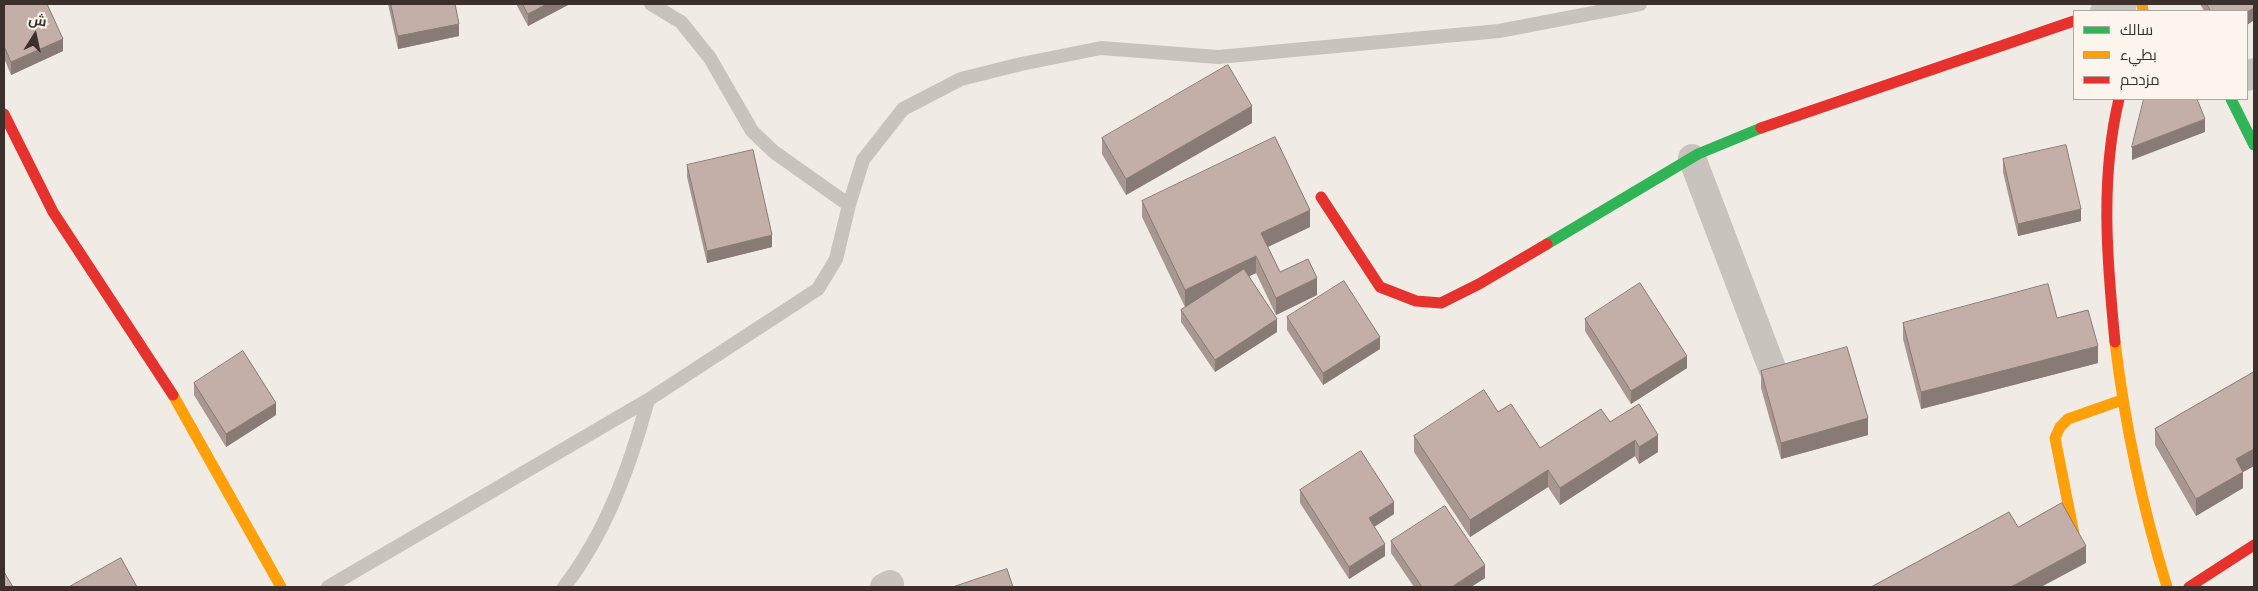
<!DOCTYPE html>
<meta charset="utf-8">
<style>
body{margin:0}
#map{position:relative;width:2258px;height:591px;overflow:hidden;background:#f0ebe5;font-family:"Space Grotesk",Cairo,sans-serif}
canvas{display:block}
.frame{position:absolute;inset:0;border:5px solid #3b302b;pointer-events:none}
.legend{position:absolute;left:2073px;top:10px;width:175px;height:90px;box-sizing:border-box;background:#fbf5ee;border:1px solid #aea6a0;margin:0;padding:6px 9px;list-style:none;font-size:15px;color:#3b302b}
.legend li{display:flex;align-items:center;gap:10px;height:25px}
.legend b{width:25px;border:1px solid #aea6a0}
.north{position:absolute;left:10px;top:10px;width:50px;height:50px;-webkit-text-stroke:4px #fbf5ee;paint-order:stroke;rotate:10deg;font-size:14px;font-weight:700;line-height:20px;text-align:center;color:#3b302b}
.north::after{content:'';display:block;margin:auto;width:18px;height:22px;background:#3b302b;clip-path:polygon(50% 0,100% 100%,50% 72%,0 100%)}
</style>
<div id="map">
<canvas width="2258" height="591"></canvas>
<div class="frame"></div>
<ul class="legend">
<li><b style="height:6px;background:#30b455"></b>سالك</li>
<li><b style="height:6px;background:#ff9f0a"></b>بطيء</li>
<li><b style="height:6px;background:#e5322d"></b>مزدحم</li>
</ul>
<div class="north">ش</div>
</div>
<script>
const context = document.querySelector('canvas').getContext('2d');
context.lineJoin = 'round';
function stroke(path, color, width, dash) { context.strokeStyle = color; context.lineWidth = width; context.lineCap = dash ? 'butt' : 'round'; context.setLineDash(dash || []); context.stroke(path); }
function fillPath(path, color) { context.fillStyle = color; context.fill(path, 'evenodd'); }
const lane = new Path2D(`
 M651,4l30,18 29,36 42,73 22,21 75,53
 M328,587l320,-187 170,-111 18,-30 13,-54 14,-45 40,-51 58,-30 60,-15 80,-16 117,9 281,-26 141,-27
 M564,587c42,-54 66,-121 84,-187`);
const street = new Path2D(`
 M2104,11l19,-7
 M2247,77l7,-5
 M1692,158l80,210
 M884,587l6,-3`);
const fast = new Path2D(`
 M2231,99l23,46
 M1547,244l151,-90 63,-26`);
const slow = new Path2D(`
 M2142,4l1,7
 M2115,342c10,84 27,164 52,245
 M173,395l108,192
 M2074,534l-19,-96 5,-11 8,-8 54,-19`);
const jam = new Path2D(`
 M4,114l49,98 120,183
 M1761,128l313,-107
 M1321,197l59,90 36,14 25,2 38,-19 68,-40
 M2115,342c-8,-81 -15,-164 4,-243
 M2189,587l65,-42`);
const wall = new Path2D(`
 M388,4h67l4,32 -61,13z
 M516,4h54l-42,22z
 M2200,4h54v16l-7,5v-14h-43z
 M4,6l59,45 -52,24 -7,-17z
 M1252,123l-126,72 -24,-41v-16z
 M2003,159l78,62 -63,15 -15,-64z
 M687,165l85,82 -65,16 -20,-86z
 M1142,201l168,26 -42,20 12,25 37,23 -41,20 -20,-42 -7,3 28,56 -62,40 -34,-50v-12l7,-5 -3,2 -43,-90z
 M1287,317l93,32 -57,36 -36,-55z
 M2057,318l41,45 -177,46 -18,-70v-16z
 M1585,319l102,49 -56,36 -46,-73z
 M1761,371l107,64 -87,24 -20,-71z
 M2254,372v94l-11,6v16l-47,28 -41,-71v-16z
 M194,383l82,32 -50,32 -32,-52z
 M1498,412l42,36 70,-26 48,30 -19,12 -4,-8 -75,49 -12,-18 -78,50 -56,-85v-16z
 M1300,490l94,24 -20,13 11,29 -36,23 -49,-76z
 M1391,541l94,37 -14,9h-57l-23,-34z`);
const shadedWall = new Path2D(`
 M547,4h23l-42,22v-12z
 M2254,8v12l-7,5v-13z
 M459,24v12l-61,13v-13z
 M63,39v12l-52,24v-13z
 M1252,106v17l-126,72v-16z
 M2205,119v13l-73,28v-13z
 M2081,209v12l-63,15v-12z
 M1310,210v17l-49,23v-17z
 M772,235v12l-65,16v-12z
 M1256,256v17l-71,34v-17z
 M1317,278v17l-41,20v-17z
 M1277,319v13l-62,40v-12z
 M1380,337v12l-57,36v-12z
 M2098,346v17l-177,46v-17z
 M1687,356v12l-56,36v-13z
 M276,403v12l-50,32v-13z
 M1868,418v17l-87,24v-16z
 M1658,435v17l-19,12v-17z
 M1635,440v16l-75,49v-17z
 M2254,449v17l-11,6v16l-47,28v-17l40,-40z
 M1548,470v17l-78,50v-17z
 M1394,502v12l-25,16v-12z
 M1385,544v12l-36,23v-12z
 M2086,546v17l-45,24h-30z
 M1485,565v13l-14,9h-19z`);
const building = new Path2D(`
 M8,4h39l16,35 -52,23 -7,-16v-40z
 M391,4h64l4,20 -61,12z
 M523,4h24l-19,10z
 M2207,4h47v4l-7,4v-1h-36z
 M1228,65l24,41 -126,73 -24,-41z
 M2144,99h53l8,20 -73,28z
 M1275,137l35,73 -49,23 19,39 28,-13 9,19 -41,20 -20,-42 -71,34 -43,-89z
 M2066,145l15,64 -63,15 -15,-65z
 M753,150l19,85 -65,16 -20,-86z
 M1244,269l33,50 -62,41 -34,-50z
 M1344,281l36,56 -57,36 -36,-56z
 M1640,283l47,73 -56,35 -46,-72z
 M2048,284l9,34 31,-8 10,36 -177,46 -18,-69z
 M1847,347l21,71 -87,25 -20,-72z
 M243,351l33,52 -50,31 -32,-51z
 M2254,372v77l-18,10 7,13 -47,27 -41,-70z
 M1484,390l14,22 13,-8 29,44 61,-39 9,13 29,-18 19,31 -19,12 -4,-7 -75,48 -12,-18 -78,50 -56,-84z
 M1361,451l33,51 -25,16 16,26 -36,23 -49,-77z
 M2062,503l24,43 -75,41h-140l138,-75 9,15z
 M1445,506l40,59 -33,22h-30l-31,-46z
 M121,558l16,29h-68z
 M1007,569l6,18h-60z
 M4,572l9,15h-9z`);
stroke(lane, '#c9c3be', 14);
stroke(street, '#c9c3be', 28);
stroke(fast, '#30b455', 11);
stroke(slow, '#ff9f0a', 11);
stroke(jam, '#e5322d', 11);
fillPath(wall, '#a89690');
fillPath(shadedWall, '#887a75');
fillPath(building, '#c3afa7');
stroke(building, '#887a75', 1);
</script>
